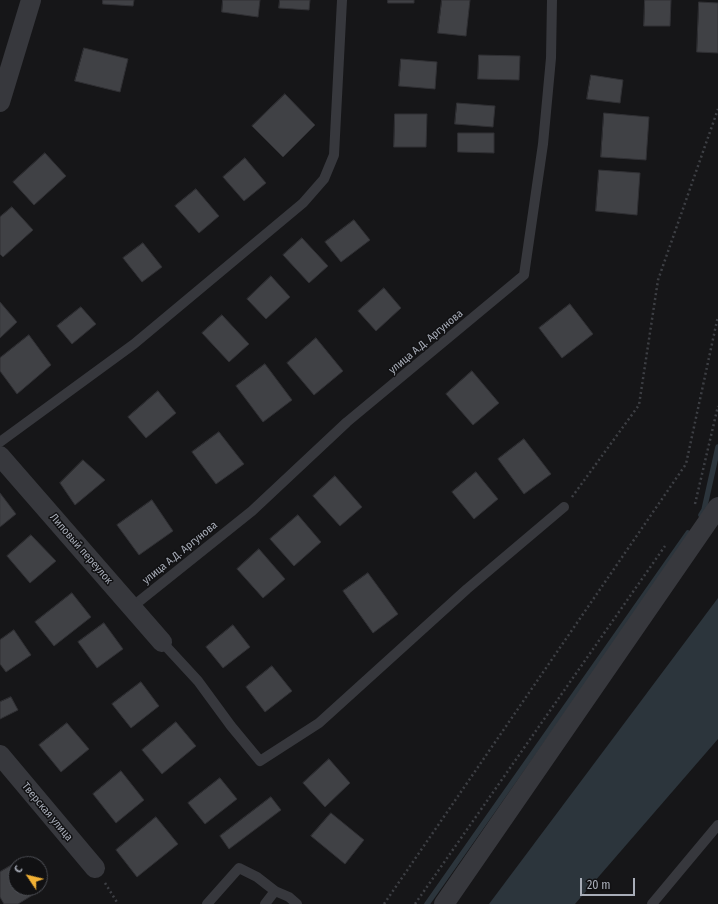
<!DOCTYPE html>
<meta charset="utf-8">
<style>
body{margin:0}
#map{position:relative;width:718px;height:904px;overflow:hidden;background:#161618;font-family:"Fira Sans Condensed",sans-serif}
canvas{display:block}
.north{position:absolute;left:8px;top:856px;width:40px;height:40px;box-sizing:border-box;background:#111113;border:1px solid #4d4f55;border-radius:50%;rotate:305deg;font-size:11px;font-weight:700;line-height:16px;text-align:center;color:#a8adb8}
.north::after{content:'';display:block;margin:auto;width:14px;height:18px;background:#f2b134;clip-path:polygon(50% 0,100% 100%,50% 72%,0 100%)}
.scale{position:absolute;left:580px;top:878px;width:55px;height:18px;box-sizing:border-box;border:2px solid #a8adb8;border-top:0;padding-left:5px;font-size:12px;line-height:14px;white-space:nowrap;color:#a8adb8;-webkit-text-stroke:3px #111113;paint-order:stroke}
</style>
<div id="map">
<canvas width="718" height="904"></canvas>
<div class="north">С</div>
<div class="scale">20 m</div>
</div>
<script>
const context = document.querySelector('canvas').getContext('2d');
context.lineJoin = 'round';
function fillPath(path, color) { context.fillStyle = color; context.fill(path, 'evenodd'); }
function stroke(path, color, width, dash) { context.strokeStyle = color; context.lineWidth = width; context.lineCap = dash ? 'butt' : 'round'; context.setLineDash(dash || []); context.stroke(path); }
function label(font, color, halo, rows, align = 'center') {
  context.font = font + ' "Fira Sans Condensed",sans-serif'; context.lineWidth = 3; context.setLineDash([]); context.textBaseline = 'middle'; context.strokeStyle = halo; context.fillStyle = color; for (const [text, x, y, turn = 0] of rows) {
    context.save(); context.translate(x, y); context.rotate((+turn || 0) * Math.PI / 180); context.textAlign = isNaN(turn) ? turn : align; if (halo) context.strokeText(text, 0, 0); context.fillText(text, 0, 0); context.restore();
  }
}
const water = new Path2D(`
 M718,598v141l-143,165h-86z`);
const stream = new Path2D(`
 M701,515l3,-5 14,-63
 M427,904l261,-371`);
const building = new Path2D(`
 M103,0h31l-1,6 -30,-2z
 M223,0h37l-2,17 -36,-5z
 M280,0h30l-1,10 -30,-2z
 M388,0h26v3h-26z
 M442,0h28l-4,36 -28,-3z
 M645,0h26l-1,26h-26z
 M699,2l19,1v50l-21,-1z
 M84,48l44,11 -8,33 -45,-11z
 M479,55l41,1 -1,24 -41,-1z
 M401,59l36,3 -2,27 -36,-3z
 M591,75l32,5 -3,23 -33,-4z
 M285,94l30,31 -32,32 -31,-31z
 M457,103l38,3 -2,21 -38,-3z
 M604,113l45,4 -3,43 -45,-3z
 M395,114h32l-1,33h-32z
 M458,133h36v20l-36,-1z
 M45,153l21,23 -32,29 -21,-23z
 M245,158l21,25 -22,18 -21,-24z
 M599,170l41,3 -3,42 -41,-4z
 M196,189l23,27 -20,17 -24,-27z
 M12,207l21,23 -30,27 -3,-3v-37z
 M354,220l16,20 -29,22 -16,-20z
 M302,238l26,28 -19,17 -26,-28z
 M143,243l19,24 -20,15 -19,-24z
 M271,276l19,21 -24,22 -19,-20z
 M384,288l17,20 -25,23 -18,-20z
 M0,302l17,20 -17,16z
 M570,304l23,30 -31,24 -23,-30z
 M81,307l15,17 -24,20 -15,-18z
 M222,315l27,29 -20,18 -27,-29z
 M29,335l22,30 -34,29 -17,-23v-13z
 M316,338l27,33 -29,24 -27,-32z
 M265,364l27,36 -29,22 -27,-36z
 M472,371l27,32 -26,22 -27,-31z
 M158,391l18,22 -30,25 -18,-21z
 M219,432l25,32 -28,20 -24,-32z
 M524,439l27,35 -27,20 -26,-35z
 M83,460l22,20 -30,25 -15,-22z
 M476,472l22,27 -24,20 -22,-27z
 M335,476l27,31 -22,19 -27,-30z
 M0,493l16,21 -16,13z
 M152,500l21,31 -34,24 -22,-30z
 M298,515l23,27 -27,24 -24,-27z
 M31,535l25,26 -26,22 -23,-27z
 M259,549l26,30 -22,19 -26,-29z
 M368,573l30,41 -25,19 -30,-42z
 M72,593l19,24 -37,29 -19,-24z
 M104,623l19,26 -26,19 -19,-26z
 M233,625l17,22 -27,21 -17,-21z
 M14,630l17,25 -25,17 -6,-8v-24z
 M272,666l20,25 -27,21 -19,-25z
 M141,682l18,24 -28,22 -19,-24z
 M11,697l7,13 -18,9v-17z
 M176,722l20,24 -34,28 -20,-24z
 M67,723l22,26 -28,23 -22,-27z
 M329,759l21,24 -25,24 -22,-24z
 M121,771l23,29 -28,23 -23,-29z
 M220,778l17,21 -32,25 -17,-21z
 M271,797l10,13 -52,39 -9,-13z
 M331,813l33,27 -19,24 -34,-28z
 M156,817l22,27 -41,33 -21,-27z
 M17,862l-1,26h17l3,5 -18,11h-14l-4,-7v-25z`);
const path = new Path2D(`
 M572,497l67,-92 19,-125 60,-171
 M695,504l23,-98
 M105,883l13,21
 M384,904l302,-440 32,-148
 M415,904l250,-358`);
const service = new Path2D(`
 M0,442l134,-98 169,-141 21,-24 10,-24 8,-155
 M132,607l120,-96 95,-89 177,-147 19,-131 8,-86 1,-58
 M162,642l36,39 33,45 29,35 59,-38 148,-134 97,-82
 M207,904l32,-36 18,9 18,14
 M265,904l10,-13 14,6 8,7
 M652,904l66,-79`);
const minor = new Path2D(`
 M0,102l31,-102
 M0,456l162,186
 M0,755l95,113
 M444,904l274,-397`);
const streetNames = [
 ["улица А.Д. Аргунова",426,342,-40],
 ["Липовый переулок",81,549,49],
 ["улица А.Д. Аргунова",180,553,-39],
 ["Тверская улица",47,812,50]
];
fillPath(water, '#2c353c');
stroke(stream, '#2c353c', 5.5);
fillPath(building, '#404145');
stroke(building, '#303034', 1);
stroke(path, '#3d3f44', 2.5, [2, 3]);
stroke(service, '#37383d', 10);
stroke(minor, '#37383d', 20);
label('11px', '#a8adb8', '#111113', streetNames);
</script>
